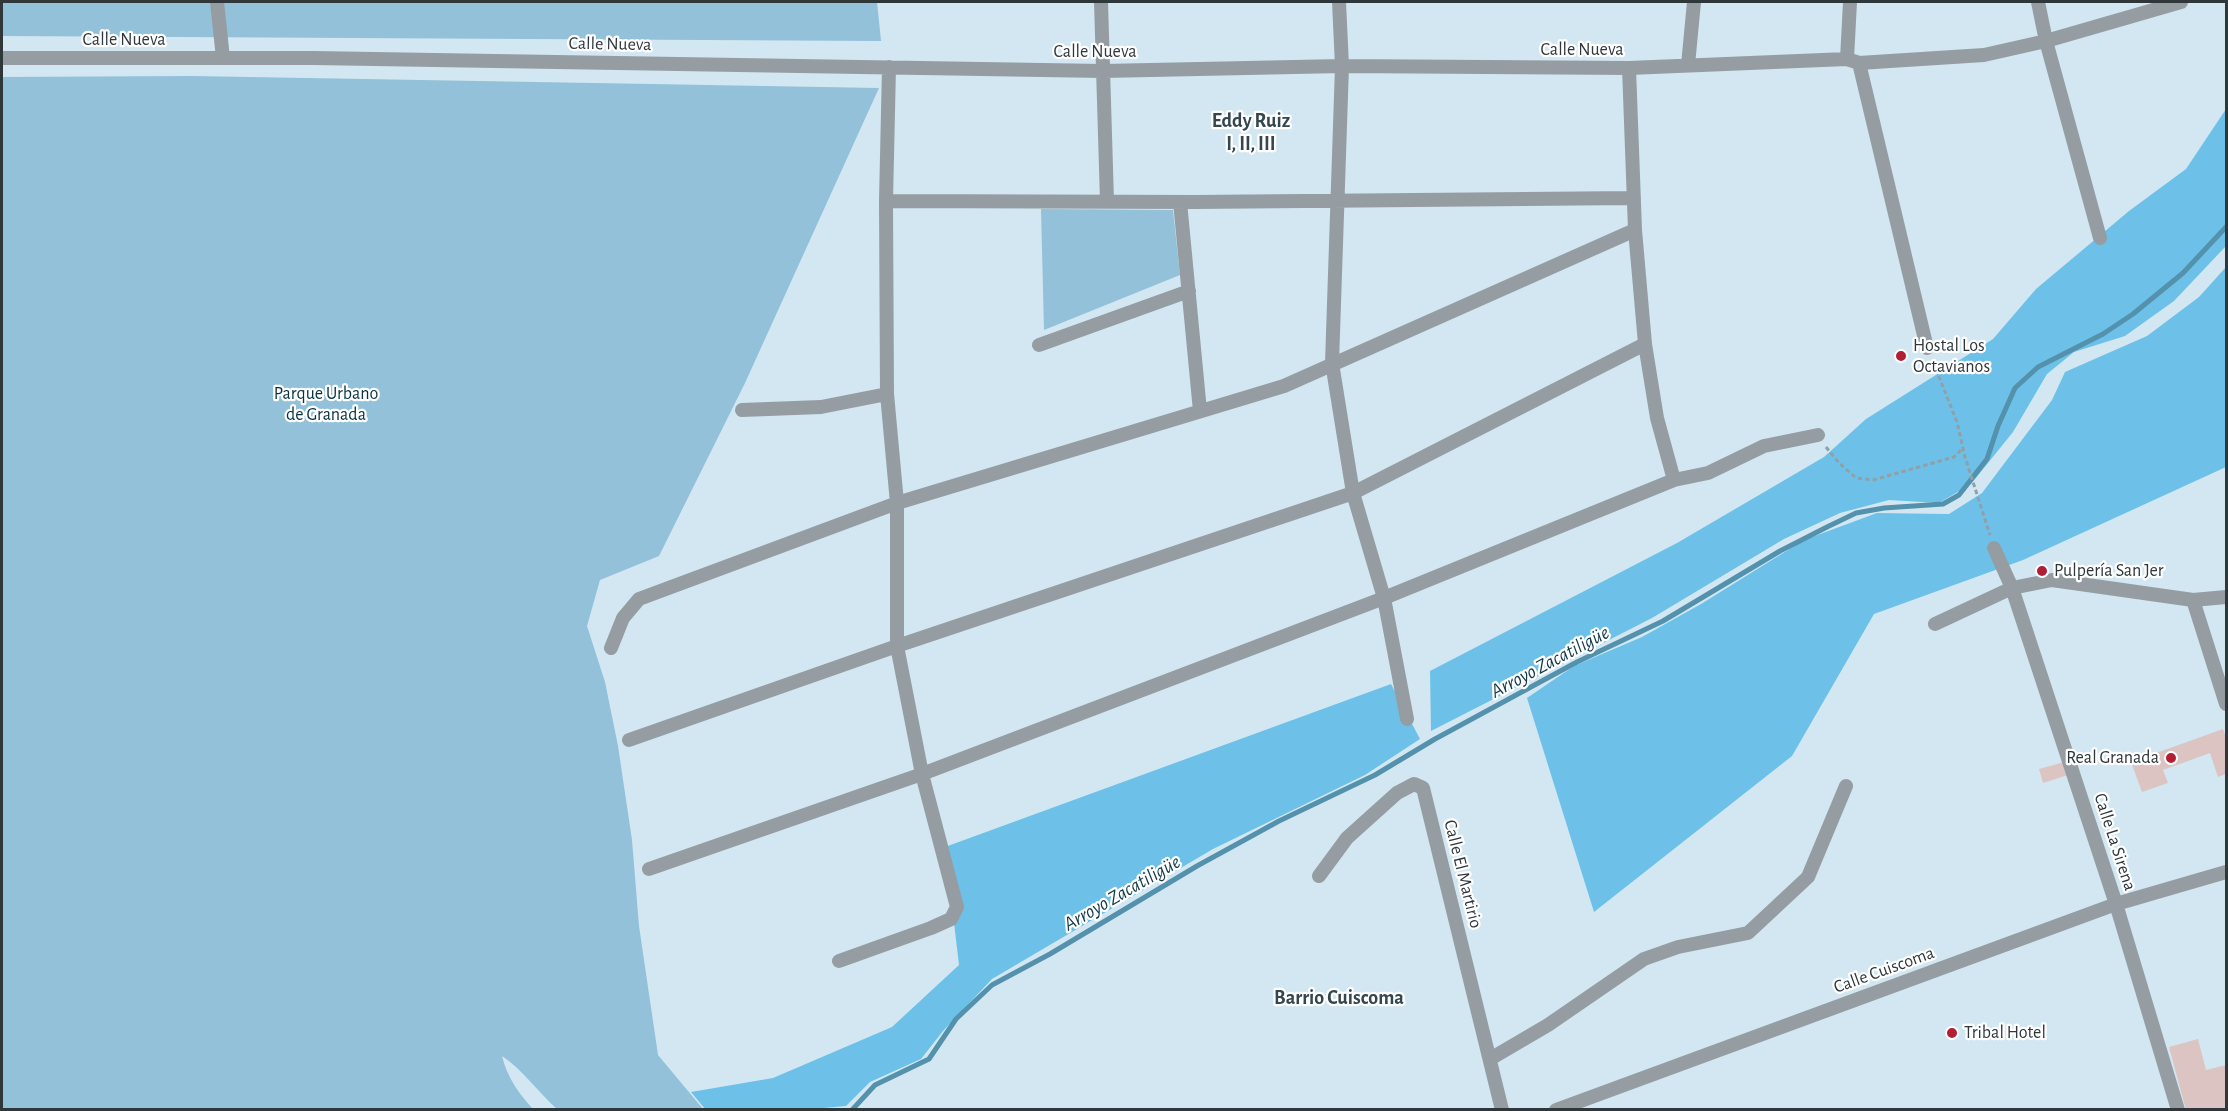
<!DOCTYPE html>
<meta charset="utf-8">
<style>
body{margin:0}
#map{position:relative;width:2228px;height:1111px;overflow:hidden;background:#d2e7f2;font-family:"Alegreya Sans",sans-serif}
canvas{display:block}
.frame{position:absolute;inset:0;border:3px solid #2f373b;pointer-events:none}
</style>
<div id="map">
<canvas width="2228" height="1111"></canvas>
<div class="frame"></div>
</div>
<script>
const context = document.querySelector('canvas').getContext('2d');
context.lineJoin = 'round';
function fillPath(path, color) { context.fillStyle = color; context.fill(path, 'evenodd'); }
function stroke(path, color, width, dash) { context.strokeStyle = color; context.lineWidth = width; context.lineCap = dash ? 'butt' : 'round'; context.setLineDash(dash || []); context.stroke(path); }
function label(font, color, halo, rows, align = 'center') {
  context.font = font + ' "Alegreya Sans",sans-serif'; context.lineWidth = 4.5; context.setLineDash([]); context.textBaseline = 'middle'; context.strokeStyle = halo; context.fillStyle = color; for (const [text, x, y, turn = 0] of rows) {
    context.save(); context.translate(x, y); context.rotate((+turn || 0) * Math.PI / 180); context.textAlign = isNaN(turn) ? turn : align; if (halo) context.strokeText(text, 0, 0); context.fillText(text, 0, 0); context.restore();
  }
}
const green = new Path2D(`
 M2,2h875l4,39 -879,-5z
 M192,76l687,12 -134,295 -86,173 -59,24 -13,46 18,56 13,64 14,94 7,86 19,129 45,54h-146c-19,-17 -34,-39 -55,-53 5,21 17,38 31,53h-531v-1032z
 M1041,209l132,1 7,65 -136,55z`);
const forest = new Path2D(`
 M2226,109v137l-52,55 -49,35 -51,16 -27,22 -34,58 -42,52 -32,19 -50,-3 -49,13 -56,26 -132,79 -221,113 -1,-60 247,-128 147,-86 42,-38 127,-80 43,-50 93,-78 57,-42z
 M2226,267v200l-203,93 -149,54 -82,142 -198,156 -67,-214 47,-32 68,-29 59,-33 103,-64 73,-27 72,1 33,-21 70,-93 13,-28 82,-36 52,-39z
 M1391,684l29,55 -55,36 -152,74 -221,130 -49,52 -22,28 -51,23 -24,24 -45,4 -96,-1 -14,-17 82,-14 119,-51 67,-62 -14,-118z`);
const stream = new Path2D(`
 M852,1110l23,-25 54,-26 27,-40 36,-34 58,-31 147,-88 82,-45 96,-46 60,-36 142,-77 86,-41 117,-70 47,-24 29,-14 28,-5 59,-4 16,-9 28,-36 11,-33 17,-38 23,-21 65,-33 30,-20 50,-41 43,-46`);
const building = new Path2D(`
 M2044,566l2,9 -7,1 -2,-8z
 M2223,729l3,9v36l-8,3 -8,-24 -47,17 5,13 -26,9 -11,-30z
 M2068,761l3,13 -28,9 -4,-14z
 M2198,1039l8,31 20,-5v45h-40l-17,-63z`);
const path = new Path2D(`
 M1933,362l24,60 8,35 25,78
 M1826,447l13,16 17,15 17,2 81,-23 9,-9`);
const minor = new Path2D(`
 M217,2l6,56
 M1101,2l6,199
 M1339,2l3,64 -10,297 21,130 31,105 23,121
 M2038,2l8,39 54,197
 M2,58h311l790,13 239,-5 287,2 218,-9 12,4 125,-8 62,-14 135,-39
 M1847,59l3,-57
 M1859,63l68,285
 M1688,65l6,-63
 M1629,68l6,162 10,114 12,74 17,62
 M886,201l309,1 439,-4
 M1180,202l20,209
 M1039,345l150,-54
 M742,410l79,-3 66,-13
 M1994,548l18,40 104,316 62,206
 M2193,600l33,104
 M1935,624l77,-36 40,-8 141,20 33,-3
 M611,648l12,-30 16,-19 258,-96 387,-117 351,-156
 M629,740l268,-94 456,-153 292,-149
 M649,869l273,-95 462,-176 290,-118 34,-7 56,-27 54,-11
 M1319,876l28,-38 50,-45 17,-9 9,4 79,322
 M839,961l92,-33 20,-9 6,-12 -35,-133 -25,-128v-143l-10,-109 -1,-193 3,-134
 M1490,1059l58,-34 96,-66 34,-12 70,-14 60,-56 38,-91
 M1556,1110l560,-206 110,-32`);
const markers = [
 [1901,356,6,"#b21f35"],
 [2042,571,6,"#b21f35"],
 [2171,758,6,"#b21f35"],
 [1952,1033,6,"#b21f35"]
];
const streetNames = [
 ["Calle Nueva",124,40],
 ["Calle Nueva",610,44,1],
 ["Calle Nueva",1582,50],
 ["Calle Nueva",1095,52],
 ["Calle La Sirena",2115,842,72],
 ["Calle El Martirio",1463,874,76],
 ["Calle Cuiscoma",1884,970,-20]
];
const poiNames = [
 ["Hostal Los",1913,346],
 ["Octavianos",1913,367],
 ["Pulpería San Jer",2054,571],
 ["Real Granada",2159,758,"right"],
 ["Tribal Hotel",1964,1033]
];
const parkNames = [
 ["Parque Urbano",326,394],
 ["de Granada",326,415]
];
const neighbourhoodNames = [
 ["Eddy Ruiz",1251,121],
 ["I, II, III",1251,144],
 ["Barrio Cuiscoma",1339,998]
];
const waterNames = [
 ["Arroyo Zacatiligüe",1550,662,-28],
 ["Arroyo Zacatiligüe",1122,893,-30]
];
fillPath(green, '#92c1d9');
fillPath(forest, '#6dc1e8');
stroke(stream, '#5391ac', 5);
fillPath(building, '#dcc4c3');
stroke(path, '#90a0a8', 3, [4.5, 3]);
stroke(minor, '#959da2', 14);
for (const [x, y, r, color] of markers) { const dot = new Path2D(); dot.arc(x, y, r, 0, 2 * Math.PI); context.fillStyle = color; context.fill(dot); stroke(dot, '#fff', 2); }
label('18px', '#2f373b', '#fff', streetNames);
label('18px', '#2f373b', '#fff', poiNames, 'left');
label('18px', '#083141', '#fff', parkNames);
label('bold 20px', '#34464e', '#fff', neighbourhoodNames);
label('italic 20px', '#123949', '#fff', waterNames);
</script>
